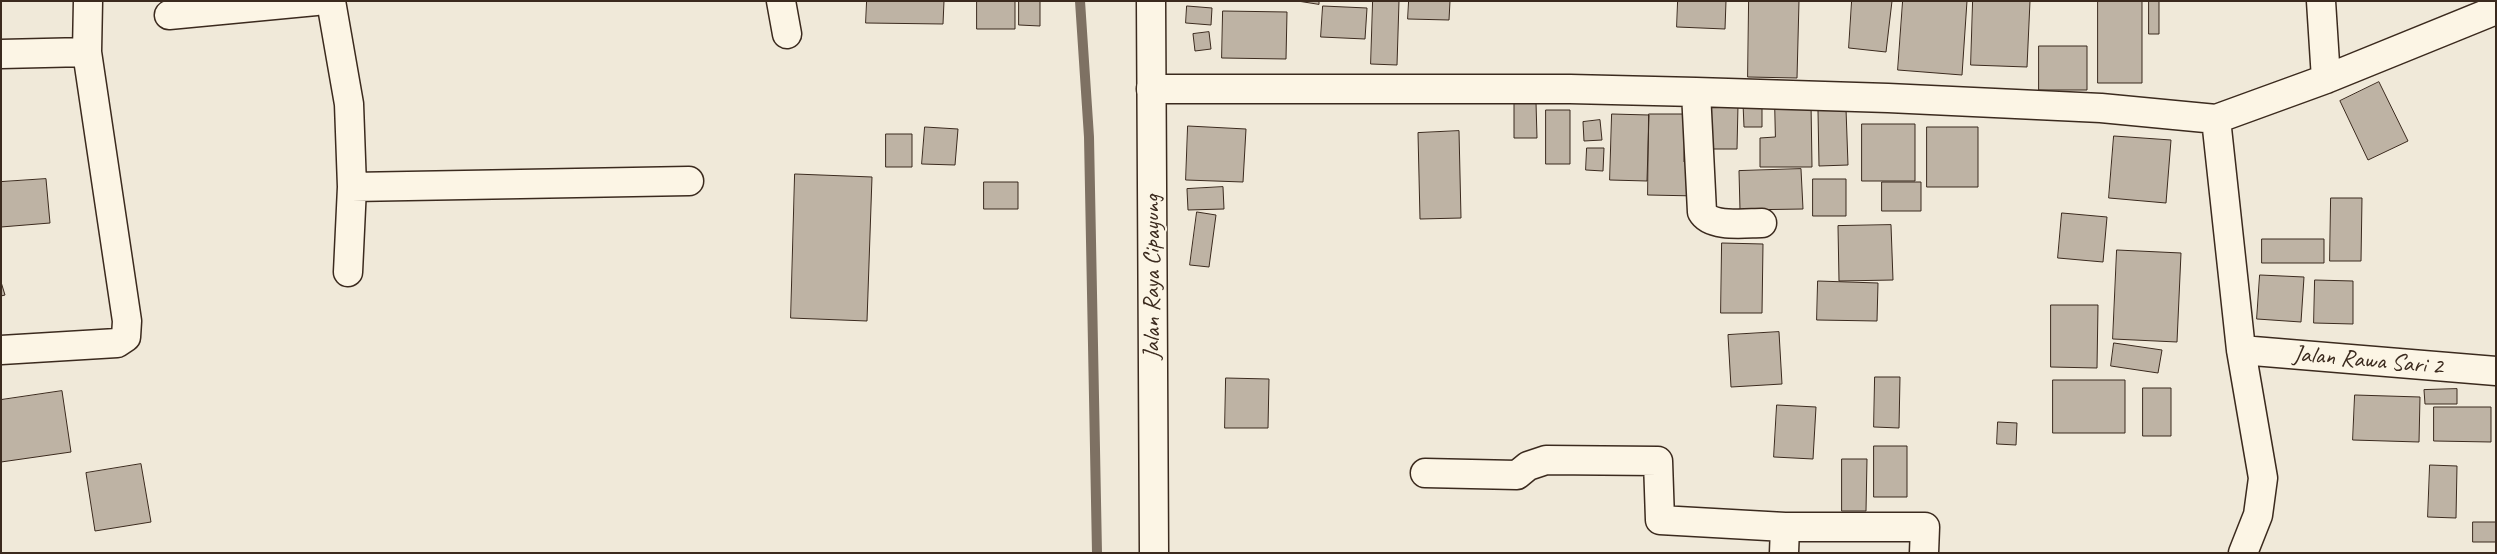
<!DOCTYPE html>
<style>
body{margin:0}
#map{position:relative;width:2497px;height:554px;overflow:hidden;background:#f0e9d9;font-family:Caveat,sans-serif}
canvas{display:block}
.frame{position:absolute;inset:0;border:2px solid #3b2a1e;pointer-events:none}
</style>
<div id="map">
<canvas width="2497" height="554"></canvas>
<div class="frame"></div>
</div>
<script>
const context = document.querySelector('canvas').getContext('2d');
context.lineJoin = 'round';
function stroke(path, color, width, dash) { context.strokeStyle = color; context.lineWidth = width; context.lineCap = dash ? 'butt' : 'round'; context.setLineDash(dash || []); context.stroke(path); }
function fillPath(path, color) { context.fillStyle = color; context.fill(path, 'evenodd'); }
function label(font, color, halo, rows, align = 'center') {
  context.font = font + ' Caveat,sans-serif'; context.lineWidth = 4; context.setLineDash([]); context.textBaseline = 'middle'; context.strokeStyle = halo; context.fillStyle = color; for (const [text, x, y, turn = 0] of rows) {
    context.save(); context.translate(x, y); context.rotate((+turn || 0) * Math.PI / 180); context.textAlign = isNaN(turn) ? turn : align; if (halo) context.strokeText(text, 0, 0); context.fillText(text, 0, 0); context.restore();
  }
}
const stream = new Path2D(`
 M1080,1l9,136 8,416`);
const building = new Path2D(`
 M867,1h77l-1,23 -77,-1z
 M977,1h38v28h-38z
 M1019,1h21v25l-21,-1z
 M1298,1h21v3z
 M1373,1h26l-2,64 -26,-1z
 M1409,1h41l-1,19 -41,-1z
 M1678,1h48l-1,28 -48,-2z
 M1749,1h50l-2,77 -49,-1z
 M1852,1h40l-6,51 -37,-4z
 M1903,1h64l-5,74 -64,-5z
 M1973,1h57l-3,66 -56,-2z
 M2098,1h44v82h-44z
 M2149,1h10v33h-10z
 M1187,6l25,2 -1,17 -25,-2z
 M1323,6l44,2 -2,31 -44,-2z
 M1223,11l64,1 -1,47 -64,-1z
 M1209,32l2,17 -16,2 -2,-17z
 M2039,46h48v44h-48z
 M2379,82l29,59 -40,19 -28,-59z
 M1536,102l1,36h-23v-35z
 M1762,102v25h-18l-1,-24z
 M1775,103h36l1,64h-52v-29l15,-1z
 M1710,104l28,1 -1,44h-28z
 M1846,109l2,56 -29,1 -1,-55z
 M1546,110h24v54h-24z
 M1612,114l37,1 -2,66 -37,-1z
 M1649,114h36l-1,48h15l-1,34 -50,-1z
 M1600,120l2,20 -18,1 -1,-19z
 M1862,124h53v57h-53z
 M1188,126l58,3 -3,53 -57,-2z
 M925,127l33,2 -3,36 -33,-1z
 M1927,127h51v60h-51z
 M1459,131l2,87 -41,1 -2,-86z
 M886,134h26v33h-26z
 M2114,136l57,4 -5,63 -57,-5z
 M1587,148h17l-1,23 -17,-1z
 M1801,169l2,40 -63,1 -1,-39z
 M795,174l77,3 -5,144 -76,-3z
 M46,179l4,44 -49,4v-45z
 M1813,179h33v37h-33z
 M984,182h34v27h-34z
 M1882,182h39v29h-39z
 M1223,187l1,22 -36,1 -1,-21z
 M2331,198h31l-1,63h-31z
 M1197,212l19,3 -7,52 -19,-2z
 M2062,213l45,4 -4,45 -45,-4z
 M1891,225l2,55 -54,1 -1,-55z
 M2262,239h62v24h-62z
 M1722,243l41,1 -1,69h-41z
 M2117,250l64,3 -4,89 -64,-3z
 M2260,275l44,2 -3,45 -44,-3z
 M2315,280l38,1v43l-39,-1z
 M1818,281l60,2 -1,38 -60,-1z
 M1,282l4,13 -4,1z
 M2051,305h47l-1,63 -46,-1z
 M1779,332l3,52 -51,3 -3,-52z
 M2114,343l48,7 -4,23 -47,-7z
 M1875,377h25l-1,51 -25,-1z
 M1226,378l43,1 -1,49h-43z
 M2053,380h72v53h-72z
 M2143,388h28v48h-28z
 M2457,389v15h-32l-1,-14z
 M62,391l9,61 -70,10v-62z
 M2355,395l65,2 -1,45 -66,-2z
 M1777,405l39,2 -3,52 -39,-2z
 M2434,407h57v35l-57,-1z
 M1998,422l19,1 -1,22 -19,-1z
 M1874,446h33v51h-33z
 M1842,459h25l-1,52h-24z
 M141,464l10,58 -56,9 -9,-58z
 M2430,465l27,1 -1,52 -28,-1z
 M2473,522h23v20h-23z`);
const minor = new Path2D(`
 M331,1l18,103 3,83 -4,85
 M781,1l6,33
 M2321,1l5,78
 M169,15l147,-14
 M1,54l86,-2
 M1151,89h419l126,3 192,6 213,10 115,11 110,-40 170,-69
 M1696,92l6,120c9,16 44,11 60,11
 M2216,119l25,231 22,128 -5,37 -15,38
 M352,187l337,-6
 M1,350l116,-7 9,-6 1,-16 -40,-269 1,-51
 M2241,350l255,21
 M1425,473l92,2 11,-9 18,-6 112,1 2,59 125,7h140l-1,26
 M1784,553l1,-26`);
const major = new Path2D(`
 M1151,1l3,552`);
const streetNames = [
 ["Jalan Raya Cipayung",1153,277,-90],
 ["Jalan Rawa Sari 2",2368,361,5]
];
stroke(stream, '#7e7163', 10);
fillPath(building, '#beb3a4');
stroke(building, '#3b2a1e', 1);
stroke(minor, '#3b2a1e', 31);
stroke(major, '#3b2a1e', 31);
stroke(minor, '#fcf5e5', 28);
stroke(major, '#fcf5e5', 28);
label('24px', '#3b2a1e', '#fcf5e5', streetNames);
</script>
